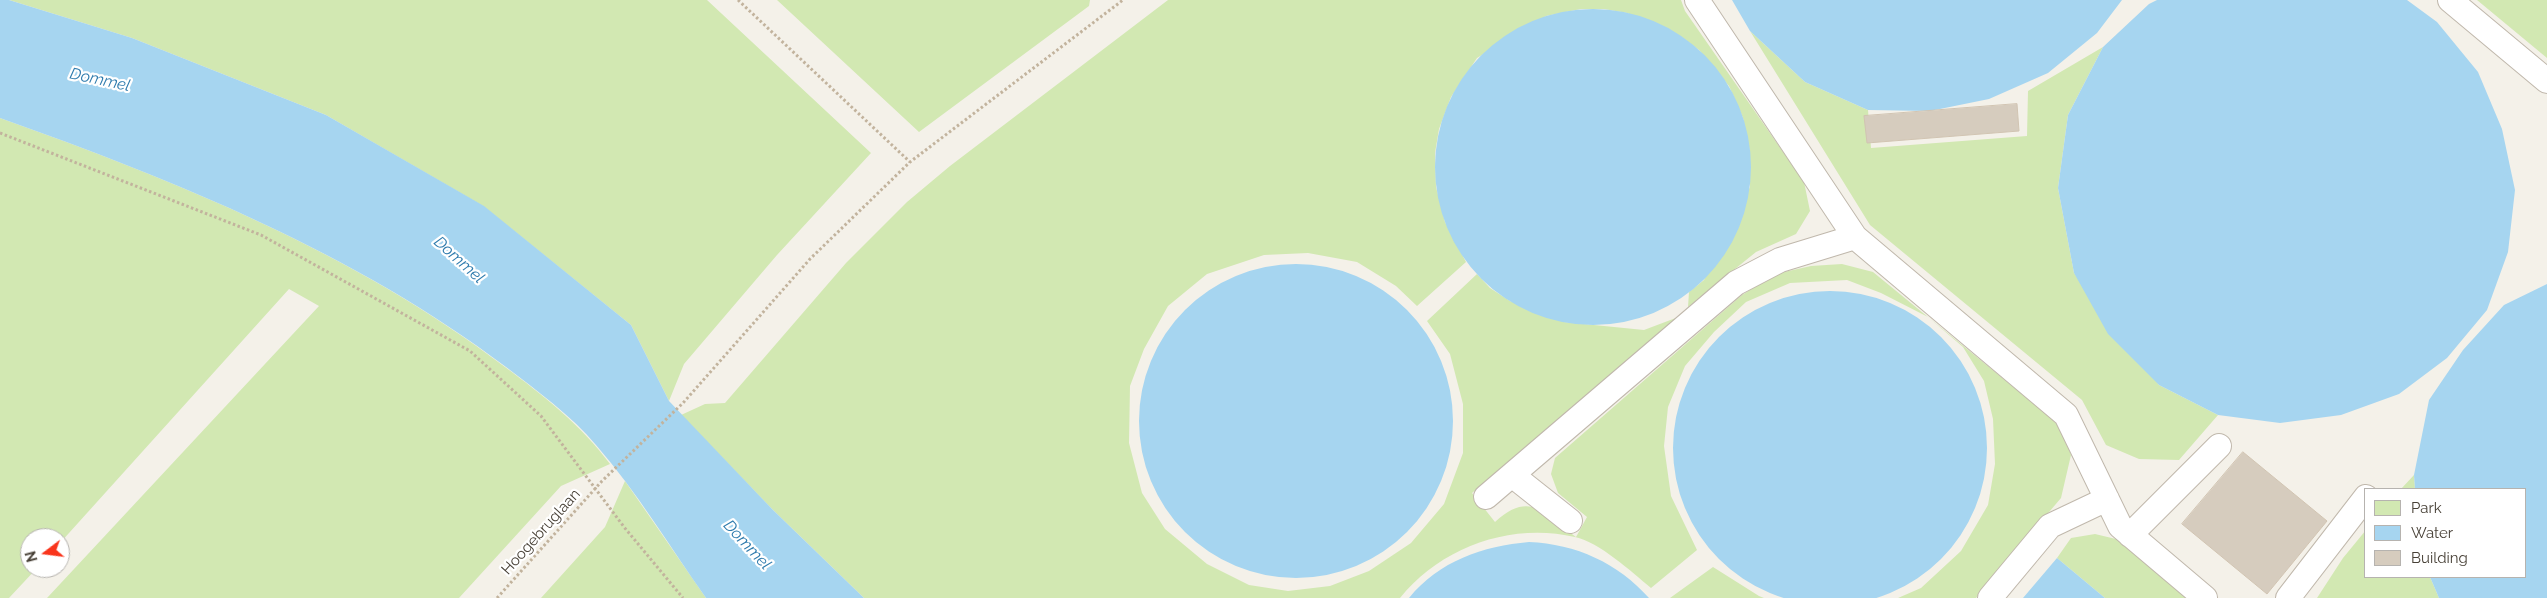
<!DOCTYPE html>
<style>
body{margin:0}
#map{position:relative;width:2547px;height:598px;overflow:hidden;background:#f4f1e9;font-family:Raleway,sans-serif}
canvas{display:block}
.legend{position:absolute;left:2364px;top:488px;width:162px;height:90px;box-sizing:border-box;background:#fff;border:1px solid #b6b3af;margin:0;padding:6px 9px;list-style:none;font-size:15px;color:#484137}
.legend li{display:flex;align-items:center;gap:10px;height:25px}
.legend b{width:25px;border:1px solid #b6b3af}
.north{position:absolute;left:20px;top:528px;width:50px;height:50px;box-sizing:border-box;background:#fff;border:1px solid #b6b3af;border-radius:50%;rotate:255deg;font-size:14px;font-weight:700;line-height:20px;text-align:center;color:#484137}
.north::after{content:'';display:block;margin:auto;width:18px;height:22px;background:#f9351c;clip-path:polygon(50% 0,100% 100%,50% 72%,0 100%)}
</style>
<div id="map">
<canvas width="2547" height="598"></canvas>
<ul class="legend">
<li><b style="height:14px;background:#d2e8b2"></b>Park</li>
<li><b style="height:14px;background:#a6d5f0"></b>Water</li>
<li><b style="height:14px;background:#d6ccbe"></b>Building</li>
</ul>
<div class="north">N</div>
</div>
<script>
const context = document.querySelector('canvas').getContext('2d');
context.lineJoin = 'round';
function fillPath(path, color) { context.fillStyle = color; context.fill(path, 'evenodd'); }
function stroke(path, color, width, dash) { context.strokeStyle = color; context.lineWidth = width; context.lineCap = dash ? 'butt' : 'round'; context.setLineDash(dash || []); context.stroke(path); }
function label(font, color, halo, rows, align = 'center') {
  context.font = font + ' Raleway,sans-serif'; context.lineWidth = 4.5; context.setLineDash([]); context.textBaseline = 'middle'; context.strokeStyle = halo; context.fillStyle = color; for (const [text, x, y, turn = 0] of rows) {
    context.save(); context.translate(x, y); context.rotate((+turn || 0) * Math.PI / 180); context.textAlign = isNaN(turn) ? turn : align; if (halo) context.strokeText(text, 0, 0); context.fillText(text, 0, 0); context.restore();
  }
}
const green = new Path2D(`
 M9,0h698l164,153 -94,102 -93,109 -15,37 -38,-76 -148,-119 -157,-91 -194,-77z
 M777,0h313l-1,6 -170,126z
 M1168,0h513l4,11 119,171 6,29 -14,23 -40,18 -68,55 1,-15 15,-12 46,-93v-35l-7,-34 -14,-32 -30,-36 -19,-14 -53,-23 -23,-4h-23l-35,7 -69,42 -26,39 -12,32 -4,24 1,34 9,35 21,40 -49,44 -21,-20 -39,-24 -49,-9 -44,2 -57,19 -39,32 -24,43 -14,37 -1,57 13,50 23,36 42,35 42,21 39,6 42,-5 39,-15 42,-28 33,-39 19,-51v-49l-13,-50 -23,-33 50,-47 13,14 20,13 54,21 80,8 37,-14 -209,177 23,29c36,-33 51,-7 81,15l11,-20 -29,-24 -7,-19 4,-16 187,-163 33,-21 36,-8 31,-2 31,8 188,154 10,29 -10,43 -85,100h-78l23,-10 40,-37 27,-46 7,-41 -2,-45 -9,-38 -21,-34 -35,-30 -47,-24 -34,-13 -57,3 -44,19 -32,30 -29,34 -17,41 -4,39 7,50 26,54 -46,38c-19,-16 -52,-46 -76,-51 -64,-15 -134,10 -175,61h-536l-91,-88 -92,-95 24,-11 20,-1 121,-140 61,-61 43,-36z
 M2477,0h70v58z
 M1750,31l55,51 63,28 3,38 156,-12 1,-45 75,-44 -35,68 -10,73 16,85 85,112 59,30 -39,45 -40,-1 -33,-14 -24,-45 -212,-175z
 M0,118c177,63 355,135 505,249 38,28 77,59 105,97l-49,22 -102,112h-412l272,-292 -30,-17 -229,254v-5h-30v30h7l-28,30h-9z
 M2414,475l1,14h-14z
 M625,481l81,117h-165l64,-71z
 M2366,530v47h64l9,21h-122l26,-40z
 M2095,534l25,6 67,58h-82l-48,-40 14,-20z
 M1713,567l46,29 5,2h-94z`);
const water = new Path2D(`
 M0,0h9l123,38 194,77 158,91 147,119 38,76 104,109 91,88h-158c-36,-51 -69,-106 -110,-153 -24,-29 -60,-55 -90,-78 -151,-114 -329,-186 -506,-249z
 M1732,0h390l-25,33 -49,40 -59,26 -59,12 -62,-1 -63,-28 -55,-51z
 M2157,0h250l30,22 41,50 24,57 13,61 -7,62 -21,58 -40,48 -48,36 -58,21 -61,8 -62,-8 -59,-30 -51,-51 -34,-61 -16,-85 10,-73 35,-68 46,-43z
 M1435 167a158 158 0 1 1 316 0a158 158 0 1 1-316 0Z
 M1139 421a157 157 0 1 1 314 0a157 157 0 1 1-314 0Z
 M2547,284v314h-108l-9,-21h96v-88h-111l-1,-14 15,-75 34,-50 41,-45z
 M1673 448a157 157 0 1 1 314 0a157 157 0 1 1-314 0Z
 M1529,542c47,2 89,21 120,56h-240c30,-37 74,-52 120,-56z
 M2057,558l48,40h-82z`);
const building = new Path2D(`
 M2017,104l2,27 -152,12 -3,-27z
 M2243,452l84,69 -60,73 -85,-70z`);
const path = new Path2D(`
 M738,0l172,162
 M0,133l261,102 209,116 71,65 83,111 59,71
 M497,598l105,-117 81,-78 127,-144 100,-97 213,-162`);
const service = new Path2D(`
 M1697,0l158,237 211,178 54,111 85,72
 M2450,0l97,81
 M1512,475l58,46
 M1486,497l250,-214 44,-23 75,-23
 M2130,535l89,-89
 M1990,598l60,-72 57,-27
 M2288,598l78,-101`);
const streetNames = [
 ["Hoogebruglaan",541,532,-48]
];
const waterNames = [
 ["Dommel",100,80,12],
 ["Dommel",459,260,42],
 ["Dommel",747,545,47]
];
fillPath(green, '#d2e8b2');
fillPath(water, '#a6d5f0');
fillPath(building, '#d6ccbe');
stroke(building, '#d1c4b2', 1);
stroke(service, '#c0b8ac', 26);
stroke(path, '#c2b39d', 3, [2.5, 2.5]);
stroke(service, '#fff', 24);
label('15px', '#484137', '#fff', streetNames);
label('italic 16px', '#2e7bad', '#fff', waterNames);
</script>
